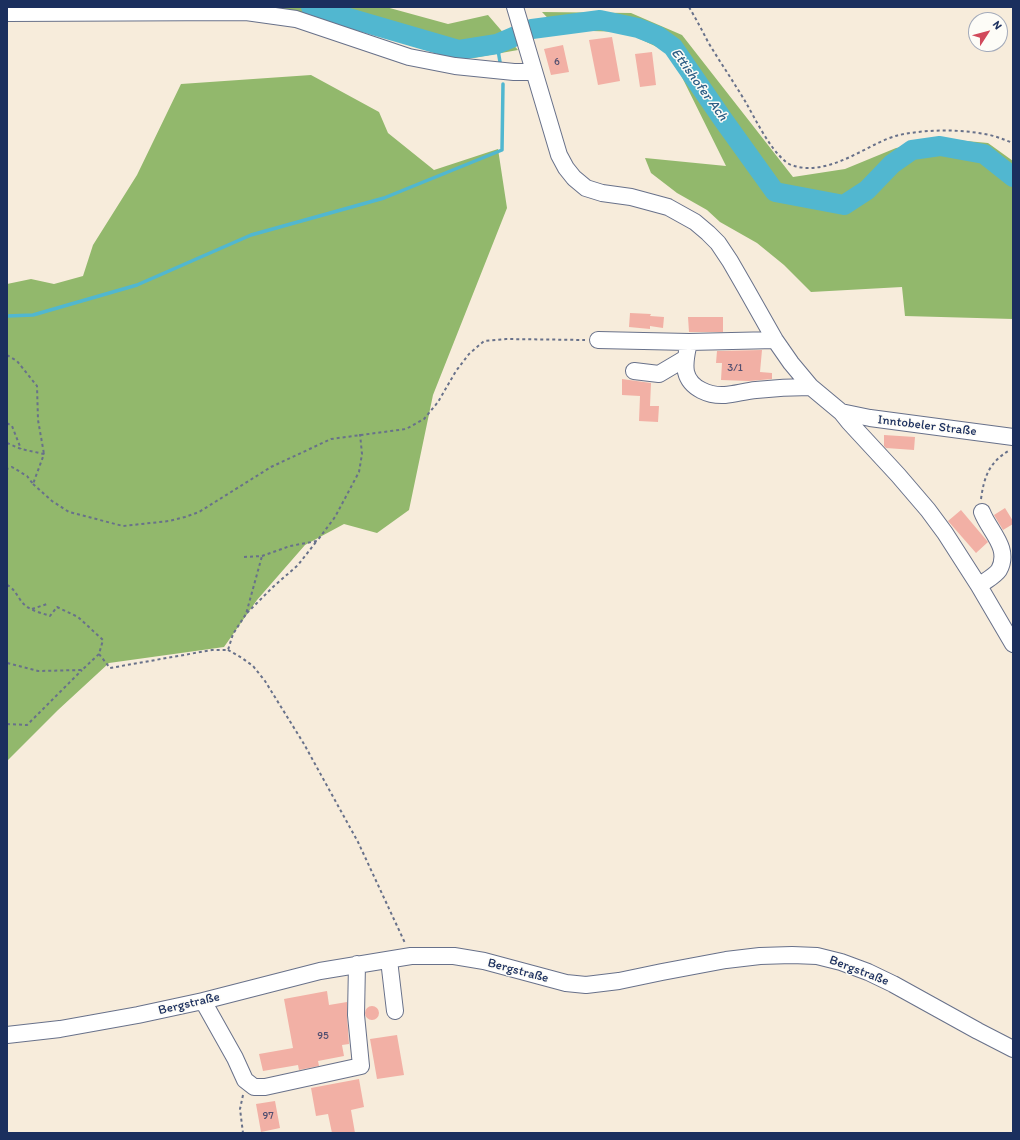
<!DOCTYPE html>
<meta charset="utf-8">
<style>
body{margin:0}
#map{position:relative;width:1020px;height:1140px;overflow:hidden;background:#f7ecdb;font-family:Itim,sans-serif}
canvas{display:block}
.frame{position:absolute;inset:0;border:8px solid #1b2f5e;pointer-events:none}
.north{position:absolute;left:968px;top:12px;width:40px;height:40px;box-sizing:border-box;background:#fdfcf7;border:1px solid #a3aaba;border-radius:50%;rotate:54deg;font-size:11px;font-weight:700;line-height:16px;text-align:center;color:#1b2f5e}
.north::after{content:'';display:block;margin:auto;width:14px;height:18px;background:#d1495b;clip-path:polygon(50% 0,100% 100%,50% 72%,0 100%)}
</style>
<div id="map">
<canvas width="1020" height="1140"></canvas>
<div class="frame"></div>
<div class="north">N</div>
</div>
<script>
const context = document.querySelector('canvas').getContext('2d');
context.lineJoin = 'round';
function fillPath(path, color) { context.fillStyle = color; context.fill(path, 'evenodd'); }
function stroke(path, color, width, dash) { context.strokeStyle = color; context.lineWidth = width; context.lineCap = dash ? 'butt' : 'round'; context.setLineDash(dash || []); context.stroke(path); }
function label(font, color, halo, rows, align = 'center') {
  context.font = font + ' Itim,sans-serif'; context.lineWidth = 3; context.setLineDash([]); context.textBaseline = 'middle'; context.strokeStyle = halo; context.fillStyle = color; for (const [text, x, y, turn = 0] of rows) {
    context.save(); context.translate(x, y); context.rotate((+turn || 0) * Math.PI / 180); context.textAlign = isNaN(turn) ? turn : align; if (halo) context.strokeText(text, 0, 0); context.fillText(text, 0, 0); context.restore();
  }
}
const forest = new Path2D(`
 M264,7h122l62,17 40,-9 30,35 -45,8z
 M542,12l89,1 51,22 111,142 52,-8 51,-21 49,-9 43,4 25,18v158l-108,-3 -3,-29 -91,5 -27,-27 -27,-22 -37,-21 -13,-12 -30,-17 -26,-20 -6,-15 81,8 -56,-113 -45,-21 -66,-2z
 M311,75l68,37 9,21 46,37 64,-21 9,59 -74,187 -24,115 -32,23 -33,-9 -39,21 -48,55 -33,47 -115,16 -51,47 -51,51v-477l24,-5 23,5 29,-8 10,-31 44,-70 44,-91z`);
const stream = new Path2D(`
 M497,44l3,18
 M7,316l26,-1 104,-30 114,-50 133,-37 118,-48 1,-66`);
const river = new Path2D(`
 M311,7l148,43 38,-6 35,-15 68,-9 38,8 20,8 15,11 51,74 51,71 69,13 23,-15 25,-26 20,-14 28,-4 44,8 29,23`);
const building = new Path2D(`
 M612,37l8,44 -22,4 -9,-45z
 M563,45l6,27 -18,3 -7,-26z
 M652,52l4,33 -16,2 -5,-33z
 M630,313l21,1 -1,2 14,1 -1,11 -13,-2v3l-21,-2z
 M688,317h35v15h-34z
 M762,350l-2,22 12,1v6l-23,2 -28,-1 1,-17h-6l1,-12z
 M622,379l29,4 -1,23h9l-1,16 -19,-1 1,-25 -18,-1z
 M884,435l31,2 -1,13 -28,-2 -2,-2z
 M1005,508l8,13v3l-10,6 -9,-15z
 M961,510l27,32 -12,11 -28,-32z
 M327,991l2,14 18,-3v14l2,28 -7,1 2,11 -26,5 1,5 -20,4 -1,-5 -35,6 -4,-17 34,-6 -9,-49z
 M365 1013a7 7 0 1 1 14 0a7 7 0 1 1-14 0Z
 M397,1035l7,40 -27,4 -7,-40z
 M359,1079l5,28 -13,3 4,23h-23l-4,-19 -12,2 -5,-28z
 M275,1101l5,27 -19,4 -5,-28z`);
const path = new Path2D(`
 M689,7c7,12 13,23 19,35 12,20 25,39 37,59 11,19 24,47 41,61 5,4 12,5 19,6 25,1 47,-12 69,-23 8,-4 17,-8 25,-10 30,-6 61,-6 91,0 8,2 15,5 23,8
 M7,355l10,6 20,25 1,34 6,34
 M7,423l5,3 9,23
 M7,443l14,6 23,5 -11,30 -6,-8 -15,-9 -5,2
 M33,484l19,17 17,11 54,14 46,-5 16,-4 14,-5 72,-45 60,-28 75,-10 18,-10 14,-17 18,-31 13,-17 15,-13 22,-2 79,1
 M981,499c3,-22 8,-37 29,-49
 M244,557l18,-1 28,-10 27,-5 18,-24 24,-45 3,-18 -2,-20
 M7,585c9,4 11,15 19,21 6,5 16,7 24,10l7,-9 21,10 25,23 -4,14 -17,16 -44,1 -31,-8
 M32,609l15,-5
 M247,613l26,-26 25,-22 18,-23
 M228,650l14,8 11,8 12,15 39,63 54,98 47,101
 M99,654l11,14 102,-18h16l5,-16 13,-20 16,-58
 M7,724l20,1 55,-55
 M243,1095l-3,14 3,24`);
const minor = new Path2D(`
 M515,7l44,148 7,13 8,10 12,10 16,5 29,4 37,10 27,15 13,11 10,10 12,18 15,26 30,53 16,23 20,24 30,25 8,10 49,53 30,35 17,23 34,53 34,58
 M7,13l239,-1 50,7 113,38 46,9 59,6h20
 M598,340l91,2 86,-2
 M689,342c-2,10 -5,20 -3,30 4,17 24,24 39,23 10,-1 21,-4 31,-5 18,-2 36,-3 55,-3
 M634,371l25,3 27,-16
 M841,412l29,6 143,19
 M979,586c6,-5 16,-10 20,-16 12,-22 -10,-39 -17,-58
 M389,960l6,51
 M203,1001l32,57 10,22 9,7h11l96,-21 -5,-51 1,-51
 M7,1035l53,-6 78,-14 65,-14 117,-30 91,-15h43l30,5 82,22 20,2 33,-4 43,-9 64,-12 34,-4 32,-1 25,1 24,6 27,10 25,12 85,47 35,18`);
const numberNames = [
 ["6",557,62],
 ["3/1",735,368],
 ["95",323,1036],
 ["97",268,1116]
];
const streetNames = [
 ["Inntobeler Straße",927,426,7],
 ["Bergstraße",518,971,15],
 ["Bergstraße",859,971,21],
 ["Bergstraße",189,1004,-13]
];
const waterNames = [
 ["Ettishofer Ach",699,85,54]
];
fillPath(forest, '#92b86c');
stroke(stream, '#51b7d0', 3.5);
stroke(river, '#51b7d0', 20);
fillPath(building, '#f2b0a5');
stroke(minor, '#68718a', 18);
stroke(path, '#68718a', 2, [3, 3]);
stroke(minor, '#fff', 16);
label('11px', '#514f70', null, numberNames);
label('13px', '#1b2f5e', '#fdfcf7', streetNames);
label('italic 14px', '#2e5f86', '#fdfcf7', waterNames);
</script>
